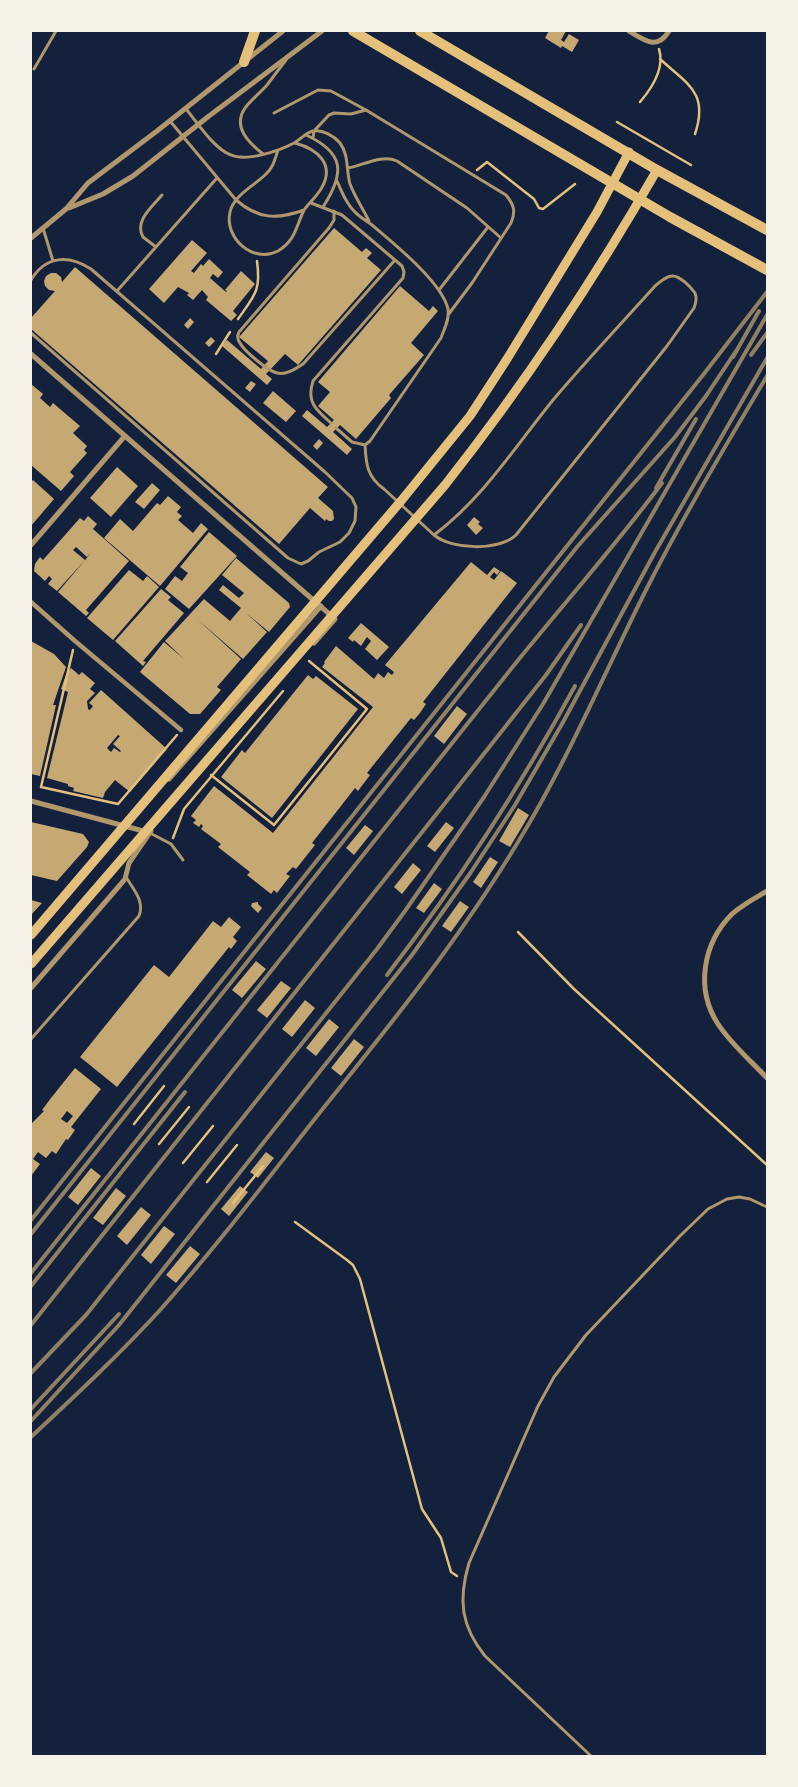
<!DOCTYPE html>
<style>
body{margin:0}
#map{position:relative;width:798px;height:1787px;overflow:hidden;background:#14213d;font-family:Rubik,sans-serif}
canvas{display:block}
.frame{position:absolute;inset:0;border:32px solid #f6f1e7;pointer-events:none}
</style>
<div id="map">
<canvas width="798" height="1787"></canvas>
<div class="frame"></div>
</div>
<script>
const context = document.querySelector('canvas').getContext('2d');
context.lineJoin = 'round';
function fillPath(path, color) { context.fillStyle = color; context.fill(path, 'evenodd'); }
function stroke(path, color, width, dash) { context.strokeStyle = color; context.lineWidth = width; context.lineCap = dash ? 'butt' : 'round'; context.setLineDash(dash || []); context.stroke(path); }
const building = new Path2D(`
 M549,31h17l-5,9 3,2 5,-8 10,6 -7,12 -10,-6 -1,2 -16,-10z
 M334,228l28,24 4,-4 6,5 -5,5 14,12 -83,95 -13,-11 -19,20 6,5 -5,6 -45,-39 5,-6 34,29 7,-8 -29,-24z
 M192,240l15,13 -16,18 3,2 7,-9 2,2 6,-7 14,13 -5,6 -5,-4 -3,4 16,14 1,-1 -2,-1 16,-19 14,13 -22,27 4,4 -6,6 -25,-21 2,-3 -6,-7 -9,10 -6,-5 2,-2 -11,-6 -14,16 -15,-14z
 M75,267l253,220 -10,11 15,13 1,8 -2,2h-3l-3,-2 -1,2 -15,-13 -31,36 -248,-215v-11l24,-27 -6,-1 -4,-4 -1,-5 2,-5 5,-3h5l5,4 1,5z
 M400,286l29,25 4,-5 5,5 -27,32 13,12 -35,40 2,3 -35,41 -16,-14 -7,7 19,17 -5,6 -45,-39 5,-6 20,17 7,-7 -16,-14 12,-14 -12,-10z
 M190,318l4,4 -6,7 -4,-4z
 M211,337l4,4 -6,6 -4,-4z
 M251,381l5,3 -6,8 -5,-4z
 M31,384l12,10 -3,4 10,9 3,-4 27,23 -7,7 14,13 -3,4 3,3 -17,19 4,4 -13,15 -30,-26z
 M273,391l23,20 -10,11 -23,-19z
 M319,439l4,4 -6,7 -4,-4z
 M117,467l21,19 -27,31 -21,-19z
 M33,480l21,19 -23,27v-44z
 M152,483l8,7 -16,19 -9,-7z
 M168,496l13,11 -4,5 5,4 -4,4 15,13 8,-10 7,6 -48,57 -56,-48 16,-19 13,12 24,-28 3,2z
 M88,516l9,8 -4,5 36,32 -43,49 3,3 -3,3 -28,-24 33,-39 -4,4 -11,-10 -3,3 12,10 -28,31 -9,-7 4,-5 -3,-3 -4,5 -11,-10 1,-7 5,-7 3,3 37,-42 4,3z
 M474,517l6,5 -2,2 5,4 -7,7 -9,-10z
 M209,532l28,24 -48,53 -24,-20 10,-13 7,5 6,-8 -8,-6z
 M236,558l53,45 1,4 -21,25 -23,-19 21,19 -24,27 -46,-40 44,40 -24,28 4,3 -21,24h-10l-50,-42 24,-30 20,17 -19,-18 39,-42 26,22 11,-13 -22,-18 4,-5 16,13 5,-5 -22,-18z
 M471,562l16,13 7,-8 6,4 -3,4 -3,-3 -4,5 4,3 7,-9 16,12 -94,119 3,2 -6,9 -6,7 -3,-2 -44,55 3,2 -12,16 -3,-3 -43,55 3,2 -19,24 -3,-2 -7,7 4,2 -13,17 -3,-3 -3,4 -24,-19 3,-3 -32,-25 3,-3 -20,-15 2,-3 -2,-2 -2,3 -6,-4 3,-3 -5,-4 23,-30 59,47 100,-126 -51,-40 3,-4 -1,-1 12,-16 38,33 4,-6 6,5 4,-6 4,3 2,-3 -9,-7z
 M129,570l14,11 4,-5 12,11 -46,53 -26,-22z
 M161,589l10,8 -3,3 16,13 -41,48 3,1 -3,4 -28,-25z
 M361,623l28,24 -12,13 -12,-11 6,-8 -4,-4 -6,9 -7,-6 -1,2 -5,-4z
 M31,641l23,13 12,13 -13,38h3l-16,71 -9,-2z
 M71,668l8,7 3,-3 13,11 -5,6 5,4 -8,8 1,8 2,1 3,-4 -4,-3 12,-13 66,59 -37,43 -15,-12 -10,12 -2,6 -30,-7 1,-3 -6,-2v-2l-21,-6 21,-86 -7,-3 7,-20 1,2zM118,735l2,1 -7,8 8,7 -1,1 -6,-4 -3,4 -4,-4z
 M308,675l5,4 3,-3 42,33 -86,109 -51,-41 21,-27 3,3z
 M457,706l10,8 -23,30 -10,-8z
 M518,808l11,7 -19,32 -11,-6z
 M31,822l52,12 6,8 -2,5 -30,34 -26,-6z
 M446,822l8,6 -19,24 -8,-6z
 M365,825l8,6 -19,24 -8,-7z
 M490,857l8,5 -17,26 -8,-6z
 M413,863l8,7 -19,24 -8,-7z
 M434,883l8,6 -18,24 -8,-5z
 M31,900l11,3 -11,12z
 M460,901l9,6 -18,25 -9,-6z
 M258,902v2l4,4 -4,5 -7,-7 1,-3z
 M229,917l12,10 -8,10 4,4 -6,8 -2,-2 -112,140 -37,-30 74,-92 15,12 44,-56 8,6z
 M256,961l10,8 -24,29 -10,-8z
 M281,981l10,7 -24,30 -10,-8z
 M305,1000l10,8 -23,29 -10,-8z
 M329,1019l10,8 -23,29 -10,-8z
 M354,1039l10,8 -23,29 -10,-8z
 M75,1068l26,21 -30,38 4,3 -7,10 -2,-1 -10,15 -4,-3 -6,7 -8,-6 -5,7 7,5 -9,12v-52l13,-13 -2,-1 9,-12zM67,1111l6,5 -6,7 -6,-4z
 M266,1152l8,6 -16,20 -8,-6z
 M91,1168l10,8 -23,29 -10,-8z
 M240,1186l8,6 -19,24 -8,-7z
 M116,1188l10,8 -23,29 -10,-7z
 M141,1207l10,8 -24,30 -10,-9z
 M164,1226l11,8 -24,30 -10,-9z
 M190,1246l10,8 -24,29 -10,-8z`);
const path = new Path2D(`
 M660,59c27,25 49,33 35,75
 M640,102c12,-14 25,-34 19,-53
 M617,122l74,43
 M477,170l10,-8 47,37 5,9 4,1 32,-25
 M238,319c17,-24 23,-28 19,-58
 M216,354l14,-22
 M73,650l-32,137 77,17 59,-69
 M211,775l63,50 93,-116 -58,-48
 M173,838l11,-29 99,-118
 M518,932l56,57 193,176
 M134,1124l30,-38
 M159,1144l30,-37
 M183,1163l30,-37
 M207,1182l30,-37
 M233,1203l30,-37
 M295,1222l52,38 6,5 7,14 62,230 19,29 10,34 6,4`);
const service = new Path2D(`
 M34,69l22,-38
 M186,109c11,13 28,40 45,46 15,7 48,-4 63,-12 6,-3 11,-10 19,-12 9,-2 21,5 27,12 9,12 6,27 10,41 5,13 13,25 19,37
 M274,113l44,-23 13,1 35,19 140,85c8,10 10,16 5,28l-39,60 -24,32
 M170,121l66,79c22,19 41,20 68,10
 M306,135c39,18 39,38 17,72
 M313,138l1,-7 15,-16 5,-2 17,1 15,-4
 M278,150c-3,9 -5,18 -12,24 -12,12 -32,21 -36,38 -6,26 23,52 48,39 18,-11 18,-25 26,-41 5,-7 12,-13 17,-21 15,-25 -4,-40 -26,-46
 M263,154c-14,-11 -31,-27 -18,-46 6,-8 15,-15 22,-23 6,-8 12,-16 19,-25
 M348,168c16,-3 34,-14 49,-7l70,47 34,30
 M311,203l31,12 60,51 2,6 -1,6 -90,103c-7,21 3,29 18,42
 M334,211v9l-5,8 -90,104c-2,4 -2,7 1,11 4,8 28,28 37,30 10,2 18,-4 26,-9l92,-104
 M43,228l10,33
 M156,247l-13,-10c-9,-16 9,-30 19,-42
 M31,280c15,-25 38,-25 60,-11l234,203 27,26 4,9 -1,14 -6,12 -9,9 -21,10 -11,9 -7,3 -13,-6 -257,-225
 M439,290l49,-63
 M117,291l100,-113
 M336,428l16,14 13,3 5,-4 71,-103c3,-9 9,-19 7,-29 -6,-27 -55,-66 -76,-84 -6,-5 -13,-8 -18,-14 -9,-9 -12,-19 -17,-30
 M365,445c1,19 2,32 19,44l50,46c18,15 65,16 82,0l151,-189 27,-38c2,-5 3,-10 1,-15 -4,-6 -16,-18 -23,-17 -6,0 -12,6 -17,10 -34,38 -69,75 -102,114 -38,47 -70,98 -119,135
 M150,833l21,11 12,16
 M31,1039l108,-123c6,-15 -6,-27 -13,-39
 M591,1756l-106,-100c-24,-30 -27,-56 -16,-93l69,-157 16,-29 32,-42 94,-99 28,-27 19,-10 12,-2 11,2 17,8`);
const pedestrian = new Path2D(`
 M31,602l44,39 106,89`);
const minor = new Path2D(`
 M629,31c15,9 28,20 40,0
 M69,208l34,-14 30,-18 76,-60 113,-85
 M31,238l35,-29 22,-26 69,-52 126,-100
 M31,354l304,265 -21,24
 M31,545l93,-108
 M169,779l152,-173
 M31,801l116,31
 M767,891c-12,7 -25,14 -35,23 -29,29 -37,75 -14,110 13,20 33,37 49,54
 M31,988l89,-103 5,-6 4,-16 22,-32`);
const secondary = new Path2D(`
 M31,935l370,-434 69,-85 37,-57 90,-147 32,-60
 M31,964l414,-479c78,-99 149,-205 212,-315`);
const primary = new Path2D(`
 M353,31l317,186 97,53
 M420,31l237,139 110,60
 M244,62l11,-31`);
const rail = new Path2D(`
 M751,355l16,-22
 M733,357l26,-46
 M656,488l40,-69
 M387,975c70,-91 133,-188 188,-289
 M31,1220l672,-845 64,-83
 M31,1234l546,-687 98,-110 31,-41 30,-45
 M31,1273l476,-599c51,-64 106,-125 155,-191
 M31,1286l154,-194
 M31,1325l411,-518 104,-132 35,-50
 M31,1373l55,-58 291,-366 28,-38 79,-114 59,-93 224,-389
 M31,1409l88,-95
 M31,1421l88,-96 293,-370 59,-83 44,-67 47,-81 93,-172 112,-194
 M31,1437c45,-42 89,-83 130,-128 57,-64 108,-132 160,-198 70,-87 140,-174 197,-269 49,-80 85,-166 127,-250 37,-74 80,-145 122,-216`);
fillPath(building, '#c6a872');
stroke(path, '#e5c07b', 2.5);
stroke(service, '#b1986c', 3);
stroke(pedestrian, '#b1986c', 4.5);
stroke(minor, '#b1986c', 5);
stroke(secondary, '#e5c07b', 9);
stroke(primary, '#e5c07b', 10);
stroke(rail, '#918062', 4);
</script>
